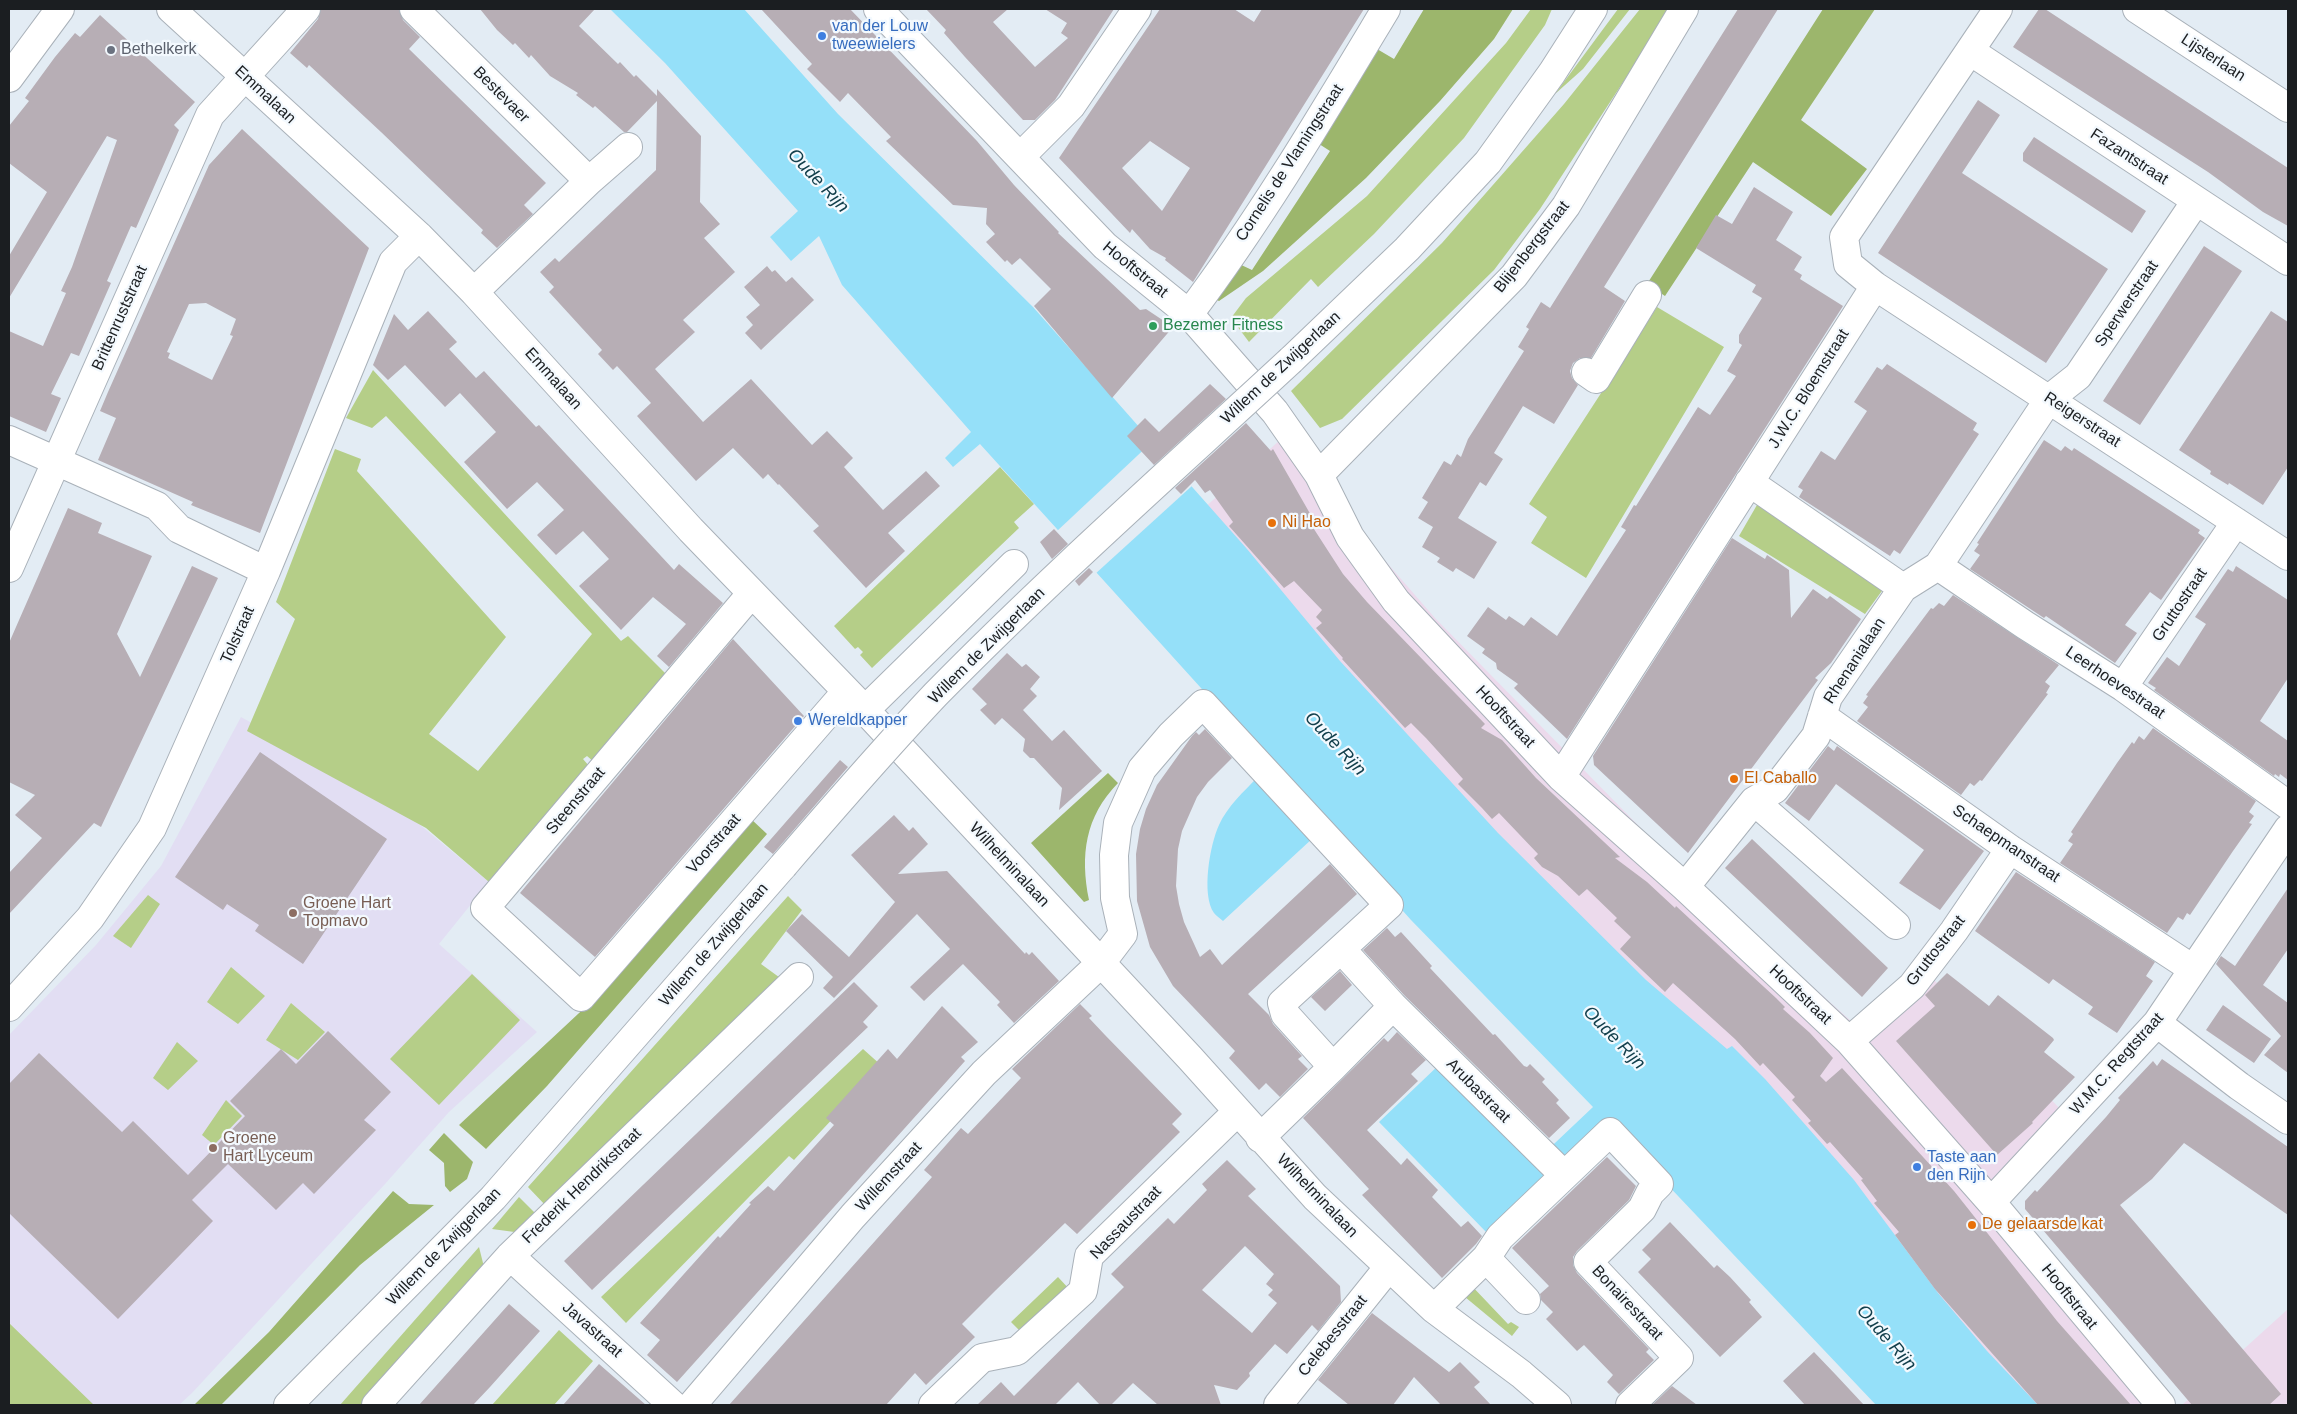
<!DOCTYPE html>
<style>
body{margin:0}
#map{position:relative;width:2297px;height:1414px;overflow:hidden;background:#e3ecf4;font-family:Helvetica,sans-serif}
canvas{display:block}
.frame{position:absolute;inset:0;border:10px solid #1b1e21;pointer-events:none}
</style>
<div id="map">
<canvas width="2297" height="1414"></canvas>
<div class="frame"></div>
</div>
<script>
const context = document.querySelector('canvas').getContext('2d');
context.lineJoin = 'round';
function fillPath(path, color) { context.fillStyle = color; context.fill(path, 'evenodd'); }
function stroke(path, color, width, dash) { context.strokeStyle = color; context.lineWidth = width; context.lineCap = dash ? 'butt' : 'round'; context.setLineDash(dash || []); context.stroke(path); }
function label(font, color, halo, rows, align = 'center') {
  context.font = font + ' Helvetica,sans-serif'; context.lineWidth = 4.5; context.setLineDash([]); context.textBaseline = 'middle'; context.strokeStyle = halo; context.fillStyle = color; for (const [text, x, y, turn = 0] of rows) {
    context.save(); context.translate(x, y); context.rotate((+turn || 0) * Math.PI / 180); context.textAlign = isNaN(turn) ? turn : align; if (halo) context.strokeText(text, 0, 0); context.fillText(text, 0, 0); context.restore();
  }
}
const commercial = new Path2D(`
 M1280,440l155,178 242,247 194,174 63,-59 138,141 -70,73 173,211h-174l-374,-407 -424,-489z
 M2288,1309v96h-106z`);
const education = new Path2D(`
 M241,717l149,83 99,82 -50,62 98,88 -88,80 -64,72 -193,209 -13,12h-92l-78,-77v-293l87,-90 65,-79z`);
const green = new Path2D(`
 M1531,9h21l-7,16 -81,113 -90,96 -56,53 -7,-8 -62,63 -18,-24 15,-20 121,-102 139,-153z
 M1618,9h12l-47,60 -28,25z
 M1640,9h31l-131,200 -46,61 -152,149 -22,9 -29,-37 151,-148 122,-139z
 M1657,307l67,40 -138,231 -55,-35 16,-26 -18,-13z
 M373,370l248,271 7,-5 39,39 -73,87 -7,-6 -4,3 6,7 -100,116 -63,-54 -179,-97 48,-112 -19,-17 59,-153 26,10 -4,12 149,166 -77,97 49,37 114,-137 -206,-218 -14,12 -26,-10z
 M1000,467l34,37 -20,18 5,6 -147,140 -12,-13 3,-3 -5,-5 -3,2 -21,-23z
 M1761,498l126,86 -22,30 -126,-78z
 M148,895l12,9 -29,44 -18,-12z
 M788,896l14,14 -41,54 22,16 -236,227 -19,-20z
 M231,967l34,29 -27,28 -31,-22z
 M472,974l48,46 -81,85 -49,-46z
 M291,1003l34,29 -27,28 -32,-20z
 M177,1042l21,19 -30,29 -15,-12z
 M863,1049l19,17 -88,94 -5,-4 -163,167 -25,-26z
 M226,1100l16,16 -28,29 -12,-10z
 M519,1197l19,19 -16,17 -30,-4z
 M479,1247l6,24 -121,134h-24z
 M1058,1277l13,14 -46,45 -14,-14z
 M1469,1283l39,41 3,-2 8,5 -7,9 -53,-44z
 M9,1323l85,82h-83l-2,-2z
 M559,1330l34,31 -39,44h-62z`);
const forest = new Path2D(`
 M1424,9h89l-19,30 -54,62 -74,77 -103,93 -44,30 -4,-2 22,-36 15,7 78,-119 -14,-9 61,-93 17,10z
 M1823,9h52l-74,111 66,49 -36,47 -78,-54 -88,134 -18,-12z
 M1108,773l10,10c-33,34 -38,72 -29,117l-5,2 -53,-59z
 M750,818l17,16 -220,252 -61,63 -27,-24 134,-125z
 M444,1133l29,29 -6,17 -17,13 -5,-6 -1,-23 -15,-13z
 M393,1191l16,13 25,1 -74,60 -139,140h-27l75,-73z`);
const water = new Path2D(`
 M610,9h134l94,105 195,193 214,242 93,112 158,172 148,147 81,69 5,-3 33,33 89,101 84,113 49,58 51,54h-162l-269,-284 -119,113 -109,-112 62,-59 96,97 56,-53 -182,-187 -58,-65 -40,-17 -90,83c-3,-3 -7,-5 -9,-8 -13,-18 -4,-69 5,-88 8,-18 25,-34 39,-48l-38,-68 -240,-265 -27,23 -8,-9 26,-26 -129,-147 -23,-49 -28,25 -21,-24 28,-26 -133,-148z`);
const pier = new Path2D(`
 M1153,441l40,44 -99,90 -38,-43z`);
const building = new Path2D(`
 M321,9h78l4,11 17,17 -11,12 137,134 -22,22 9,9 -36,34 -16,-15 2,-3 -102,-98 -72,-67 -2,3 -17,-15 28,-34z
 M480,9h115l-16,17 39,38 2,-2 14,15 2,-2 21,21v-7l44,47 -1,66 20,22 -16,14 31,34 -52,48 12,12 -40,37 48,53 48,-43 61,66 15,-14 26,27 -9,9 39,43 43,-39 14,15 -52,47 17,18 -39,37 -53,-57 6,-5 -40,-42 -1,1 -10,-11 -5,5 -30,-31 -37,33 -59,-65 14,-13 -34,-37 -4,4 -15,-16 4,-4 -53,-58 5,-5 -14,-15 15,-14 4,4 97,-92 1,-69 -30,31h-3l-29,-26 -2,2 -17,-13 2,-2 -28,-17 -19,-21 -2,3 -14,-15 -2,2 -16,-15z
 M761,9h89l127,132 37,44 45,47 -1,1 82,77 6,-1 27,18 -61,71 -78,-92 17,-17 -31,-31 -8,7 -5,-5 -2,2 -19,-20 9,-8 -9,-10 1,-16 -34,-3 -67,-64 5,-4 -43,-44 -8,9 -33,-33 5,-5z
 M926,9h82l-15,13 42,45 33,-29 -7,-5 6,-10 -22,-14h69l-59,91 -20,20h-12l-58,-63 -21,-24 2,-3z
 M1160,9h74l20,13 8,-13h102l-171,273 -28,-22 1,-2 -16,-9 -18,-20 -2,4 -71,-75zM1150,141l40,27 -28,43 -40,-43z
 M1738,9h40l-174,278 21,14 -34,57h-11l-7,5 -3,8 2,7 6,7 -24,39 -31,-18 -29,47 9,6 -17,27 -6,-4 -22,36 39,24 -23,37 -18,-11 -3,4 -16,-10 3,-4 -18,-11 11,-20 -15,-9 10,-16 -6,-4 22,-37 7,4 6,-11 4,3 7,-18 56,-88 -6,-4 11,-18 -3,-2 15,-25 9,6z
 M2039,9h6l243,159v58l-25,-14 -55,-40 -195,-125z
 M100,15l95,87 -21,23 5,5 -43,98 -5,-2 -24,55 4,2 -32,73 -8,-3 -20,41 10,4 -15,34 -37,-16v-85l34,15 23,-53 -5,-2 11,-24 45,-127 -10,-4 -98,162v-42l38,-64 -38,-29v-37l20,-25 -4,-3 30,-41 20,-24 5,4z
 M1978,100l22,15 -38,58 146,96 -62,94 -168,-110z
 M242,129l127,119 -109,285 -69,-28 2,-3 -95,-42 18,-42 -16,-7 8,-19 101,-227zM206,303l30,16 -6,16 3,1 -21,44 -44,-22 2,-5 -3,-1 22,-48z
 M2034,137l112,74 -14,22 -109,-72v-8z
 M1754,187l39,25 -17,28 26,17 -8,13 8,5 -2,4 43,27 -276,433 -53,-51 4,-4 -21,-15 -1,-6 -14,-10 3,-4 -18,-13 21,-29 18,13 3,-4 15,10 7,-9 26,19 69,-106 -5,-3 13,-22 2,1 62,-99 12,8 26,-39 -9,-5 15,-26 -3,-2v-8l23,-37 -10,-6 4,-7 -60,-37 20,-33 16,9z
 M2204,246l38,25 -102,154 -37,-24z
 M767,266l5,6 3,-2 11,12 6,-5 22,23 -53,50 -16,-17 8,-8 -7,-8 14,-12 -16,-18z
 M428,311l29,31 -8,7 27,29 8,-7 52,56 3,-2 135,145 5,-6 44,39 -54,64 -12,-11 29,-32 -33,-27 -32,33 -42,-44 30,-27 -26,-28 -27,24 -19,-20 27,-25 -27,-28 -30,27 -43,-47 32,-30 -36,-39 -15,14 -40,-42 -17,15 -15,-15 21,-51 14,16z
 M2271,311l17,11v145l-25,38 -34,-22 -1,2 -18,-11 1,-3 -32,-21z
 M1887,364l90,59 -4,7 6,4 -79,120 -6,-4 -4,6 -91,-59 4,-7 -5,-3 23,-36 14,9 32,-49 -13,-9 23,-35 5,3z
 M1210,384l16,15 -72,66 -27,-29 18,-18 14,14z
 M1246,423l25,28 2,-2 43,75 -4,2 31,48 24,28 118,122 -4,4 21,12 34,38 84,79 -5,1 32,24 28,26 1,-2 14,13 86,79 9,9 -2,2 27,24 23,25 -13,18 6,6 16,-14 112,123 103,130 74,84h-93l-103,-116 -40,-54 4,-3 -25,-29 3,-2 -16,-21 2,-1 -33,-37 -3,2 -19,-21 3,-2 -19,-21 3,-3 -32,-34 -3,3 -25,-27 -62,-56 -8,9 -45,-43 11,-12 -17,-16 3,-3 -30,-29 -8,7 -21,-20 -16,-9 -8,-9 4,-4 -39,-41 -7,6 -10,-11 -24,-24 5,-5 -37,-41 -15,-15 -6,5 -63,-69 1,-1 -27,-30 6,-5 -6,-6 6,-7 -28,-29 -10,7 -55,-62 4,-4 -23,-32 -5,3 -10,-13 -14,14 -6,-6z
 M2044,440l17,11 4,-5 7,5 2,-3 126,82 -2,3 7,5 -44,62 -11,-8 -25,33 12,8 -22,30 -69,-47 -2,2 -74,-49 10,-14 -6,-4 5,-7 -2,-1z
 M68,508l34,15 -4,10 54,23 -35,78 23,43 52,-111 26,12 -117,249 -7,-4 -85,91v-41l33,-35 -27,-23 20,-20 -26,-13v-139z
 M1054,529l14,15 -16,15 -12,-17z
 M1732,538l33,21 2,-4 22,15 2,48 22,-29 14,10 3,-3 31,23 -30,44 -16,15 3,2 -130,173 -94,-88 -1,-9z
 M2236,566l52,34v78l-28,43 28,20v39l-8,-6 -1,3 -4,-3 -1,2 -120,-86 2,-2 -8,-5 19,-26 12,9 27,-42 -11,-7 33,-48 5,3z
 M1089,568l4,4 -14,14 -4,-5z
 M1953,595l106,70 -14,17 5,4 -4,7 2,1 -66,87 -2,-1 -6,6 -4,-3 -9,12 -104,-74 11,-14 -5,-4 5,-7 -2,-1 65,-87 2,1 6,-6 5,3z
 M733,639l71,77 -209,241 -75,-64z
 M1007,653l15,14 4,-3 14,13 -10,12 7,7 -14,14 29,31 12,-11 38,41 -43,39 3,-22 -28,-30h-4l-7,-7 2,-12 -23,-21 -7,7 -15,-15 7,-6 -15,-15z
 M2153,728l103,73 -7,11 5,4 -5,7 3,1 -19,27 -43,64 -3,-2 -4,7 -5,-3 -11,16 -107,-70 13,-19 -5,-3 5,-7 -2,-2 46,-69 15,-21 2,2 5,-8 5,4z
 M1205,729l27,29 -24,24 -11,15 -15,34 -4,18 -2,37 3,18 5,18 16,35 10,-8 12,16 108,-101 27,30 -109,100 21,21 4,9 29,32 -4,3 10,10 -28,28 -14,-14 -7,7 -30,-32 6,-7 -62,-65 -23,-39 -13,-46 -1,-47 4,-25 6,-20 11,-24 35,-49 4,-4 3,3z
 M1828,746l6,5 3,-5 147,105 -44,59 -41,-27 25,-33 -88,-66 -27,37 -24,-18z
 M260,752l127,87 -84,125 -48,-33 4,-6 -32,-21 -4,6 -48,-33z
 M840,760l8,7 -75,87 -9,-7z
 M894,815l15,16 4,-4 15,17 -30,30 49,-3 78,83 1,-2 3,3 3,-3 27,29 -45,42 -17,-18 3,-3 -37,-38 -39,37 -14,-14 40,-38 -33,-35 -83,84 -11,-10 10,-11 -47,-46 16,-17 47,43 46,-55 -44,-47z
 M1752,839l136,129 -26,29 -137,-129z
 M2016,872l139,90 -9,14 7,5 -36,52 -29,-19 5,-7 -40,-28 -4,5 -74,-53z
 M2288,888v61l-25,36 25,18v70l-24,-18 17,-19 -65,-72 5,-8 14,10z
 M1387,928l8,9 6,-5 31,34 -2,2 63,67 2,-1 29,32 3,1 3,-3 15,15 -3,3 17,18 -3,3 14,15 -21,20 -145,-143 -41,-45z
 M1340,971l12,14 -27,26 -14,-14z
 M1947,973l42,33 9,-11 55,43 1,2 -10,12 31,25 -43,45 1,1 -36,32 -101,-114 39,-35 -10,-11z
 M854,982l24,24 -15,16 5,5 -276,263 -28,-29z
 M1080,1004l12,12 -3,2 16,17 77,79 -10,10 8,8 -103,102 -12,-11 -69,67 -34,34 13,13 -49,48 -11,-12 -29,32h-157l203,-228 -8,-7 37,-42 7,6 53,-56 -9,-9z
 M2223,1005l48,34 -17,24 -48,-33z
 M942,1006l36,36 -17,15 4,4 -288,321 -30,-27 13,-15 -20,-17 78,-87 2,2 31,-34 -2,-1 19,-17 6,5 60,-66 -8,-7 62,-69 9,10z
 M328,1031l63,61 -27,28 12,10 -62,64 -11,-11 -27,27 -48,-46 -36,36 21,21 -95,98 -109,-106v-129l30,-31 83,79 11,-11 55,54 57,-59 -15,-15 51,-52 15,15z
 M1397,1032l29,28 -15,14 7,7 -51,49 34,35 6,-7 31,32 -6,7 29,30 7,-6 14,15 -6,8 -34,34 -80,-83 7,-6 -66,-71 81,-80 4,4z
 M2162,1059l126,88v68l-104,-72 -32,36 -32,26 161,189 -12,11h-77l-167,-196v-8l10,-11 2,2 69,-75 14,-17 -2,-2 35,-37 4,5z
 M1607,1157l29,29 -7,14 -52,51 -4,6v8l4,8 72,76 -3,3 8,8 -35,34 -12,-12 6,-7 -29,-30 -7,6 -31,-32 7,-7 -12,-12 -1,-6 9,-8 -37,-38z
 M1227,1160l29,29 -8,7 92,90 1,16 -23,29 -6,-6 -25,29 -12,-10 -26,29 1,3 -13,14 -23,-5 7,20h-63l-25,-22 -22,22h-11l-22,-23 -23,23h-78l24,-23 13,14 110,-109 -13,-13 57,-56 6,6 33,-34 -5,-6zM1245,1246l29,28 -8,10 7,6 -5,5 9,8 -25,30 -50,-43z
 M1670,1222l44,46 3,-3 13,12 21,23 -2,2 13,15 -42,40 -82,-85 13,-13 -9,-9z
 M509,1304l31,27 -50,56 -17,18h-54z
 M1372,1313l77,59 11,-10 20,20 -6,5 17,18h-50l-27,-28 -21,28h-44l-31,-25z
 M1814,1352l22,23 28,30h-59l-22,-24z
 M599,1364l47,41h-83z
 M1672,1386l25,19h-45z`);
const minor = new Path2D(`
 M171,9l248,227 55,56 217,238 174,180 325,348 125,139 119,112 87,65 36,31
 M414,9l175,172
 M878,9l227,237 84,68 86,98 44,63 31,62 46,64 165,176 124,110 164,154 142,161 170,203
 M1998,9l-154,228 4,27 27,22 413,270
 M2137,9l151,99
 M1970,51l318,210
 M9,78l51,-69
 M1020,157l51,-51 66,-97
 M474,292l115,-111 39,-34
 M1189,314c73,-97 135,-202 197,-305
 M1291,360l116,-111 81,-87 64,-89 41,-64
 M1586,372l10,7 51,-84
 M9,440l148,66 22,23 87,42
 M1319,475l195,-199 52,-70 118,-197
 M1749,482l154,106
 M1938,566l87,59 98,62 165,118
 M9,568l201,-453 96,-106
 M751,594l-266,314 96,89 265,-305
 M2123,687l113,-165
 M865,710l149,-146
 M1822,716l188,133 183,120
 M1561,777l314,-491
 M1754,801l142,124
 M1685,887l69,-86 21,-12 41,-53 12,-39 75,-109 35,-22 111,-167 29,-23 118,-175
 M1393,1006l171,169
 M9,1007l81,-89 62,-90 114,-257 127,-309 26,-26
 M2157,1023l82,63 49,34
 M1849,1041l63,-55 42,-55 56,-82
 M1333,1067l60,-61 -51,-56
 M1991,1202l166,-179 131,-194
 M510,1256l163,149
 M1486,1258l14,-21 110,-105 49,52 -9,9 -8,16 -54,53 91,96 -49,47
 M1434,1309l52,-51 40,42
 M288,1405l205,-207 290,-332
 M376,1405l134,-149 289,-279
 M692,1405l161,-189 131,-143 117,-110 22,-29 -8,-36 -1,-43 4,-32 24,-54 29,-34 32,-31 186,201 -107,98 3,11 48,53 -73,71
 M933,1405l49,-47 35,-7 66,-60 6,-35 148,-144
 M1278,1405l110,-137`);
const minorBridge = new Path2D(`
 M783,866c50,-58 100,-116 153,-172 114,-116 236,-224 355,-334`);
const markers = [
 [822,36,5,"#3f7fe0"],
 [111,50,5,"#6b7280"],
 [1153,326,5,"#2e9e5b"],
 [1272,523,5,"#e8710a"],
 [798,721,5,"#3f7fe0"],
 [1734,779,5,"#e8710a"],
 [293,913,5,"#8d6e63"],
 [213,1148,5,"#8d6e63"],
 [1917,1167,5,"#3f7fe0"],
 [1972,1225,5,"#e8710a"]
];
const shopNames = [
 ["van der Louw",832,27],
 ["tweewielers",832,45],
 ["Wereldkapper",808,721],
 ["Taste aan",1927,1158],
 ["den Rijn",1927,1176]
];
const worshipNames = [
 ["Bethelkerk",121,50]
];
const streetNames = [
 ["Lijsterlaan",2213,58,33],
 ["Emmalaan",265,95,43],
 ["Bestevaer",501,95,45],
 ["Fazantstraat",2129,157,33],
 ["Cornelis de Vlamingstraat",1290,163,-57],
 ["Blijenbergstraat",1532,247,-52],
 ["Hooftstraat",1135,270,39],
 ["Sperwerstraat",2127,304,-56],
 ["Brittenruststraat",120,318,-66],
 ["Willem de Zwijgerlaan",1281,368,-43],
 ["Emmalaan",553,379,48],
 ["J.W.C. Bloemstraat",1809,389,-58],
 ["Reigerstraat",2082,420,33],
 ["Gruttostraat",2180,605,-56],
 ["Tolstraat",238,635,-66],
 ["Willem de Zwijgerlaan",987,646,-45],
 ["Rhenanialaan",1855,661,-57],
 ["Leerhoevestraat",2115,683,34],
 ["Hooftstraat",1505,717,47],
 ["Steenstraat",576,801,-50],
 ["Voorstraat",714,844,-49],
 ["Schaepmanstraat",2006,844,34],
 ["Wilhelminalaan",1009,865,47],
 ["Willem de Zwijgerlaan",714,945,-49],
 ["Gruttostraat",1936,951,-52],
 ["Hooftstraat",1800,995,43],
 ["W.M.C. Regtstraat",2117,1064,-48],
 ["Arubastraat",1478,1091,45],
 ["Willemstraat",889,1177,-47],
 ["Frederik Hendrikstraat",582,1186,-44],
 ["Wilhelminalaan",1317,1196,46],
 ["Nassaustraat",1126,1223,-46],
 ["Willem de Zwijgerlaan",444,1247,-46],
 ["Hooftstraat",2069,1297,51],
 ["Bonairestraat",1627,1303,47],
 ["Javastraat",592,1330,42],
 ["Celebesstraat",1333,1336,-51]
];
const leisureNames = [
 ["Bezemer Fitness",1163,326]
];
const foodNames = [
 ["Ni Hao",1282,523],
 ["El Caballo",1744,779],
 ["De gelaarsde kat",1982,1225]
];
const educationNames = [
 ["Groene Hart",303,904],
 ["Topmavo",303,922],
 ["Groene",223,1139],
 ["Hart Lyceum",223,1157]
];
const waterNames = [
 ["Oude Rijn",818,181,47],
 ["Oude Rijn",1335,744,47],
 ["Oude Rijn",1614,1038,46],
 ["Oude Rijn",1886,1338,49]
];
fillPath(commercial, '#ecdaec');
fillPath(education, '#e2def3');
fillPath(green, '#b5ce88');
fillPath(forest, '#9cb66c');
fillPath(water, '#95e0f9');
fillPath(pier, '#e3ecf4');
fillPath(building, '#b7aeb5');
stroke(minor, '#a9b1b9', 30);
stroke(minor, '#fff', 28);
stroke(minorBridge, '#a9b1b9', 30, []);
stroke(minorBridge, '#fff', 28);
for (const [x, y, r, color] of markers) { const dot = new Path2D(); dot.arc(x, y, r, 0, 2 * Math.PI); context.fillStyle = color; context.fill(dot); stroke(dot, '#f3f9fe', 2); }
label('16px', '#366cbe', '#f3f9fe', shopNames, 'left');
label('16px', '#5b616d', '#f3f9fe', worshipNames, 'left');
label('16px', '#1b1e21', '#f3f9fe', streetNames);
label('16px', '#27864d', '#f3f9fe', leisureNames, 'left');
label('16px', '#c56008', '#f3f9fe', foodNames, 'left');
label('16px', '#785e54', '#f3f9fe', educationNames, 'left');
label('italic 18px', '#13404d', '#f3f9fe', waterNames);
</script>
